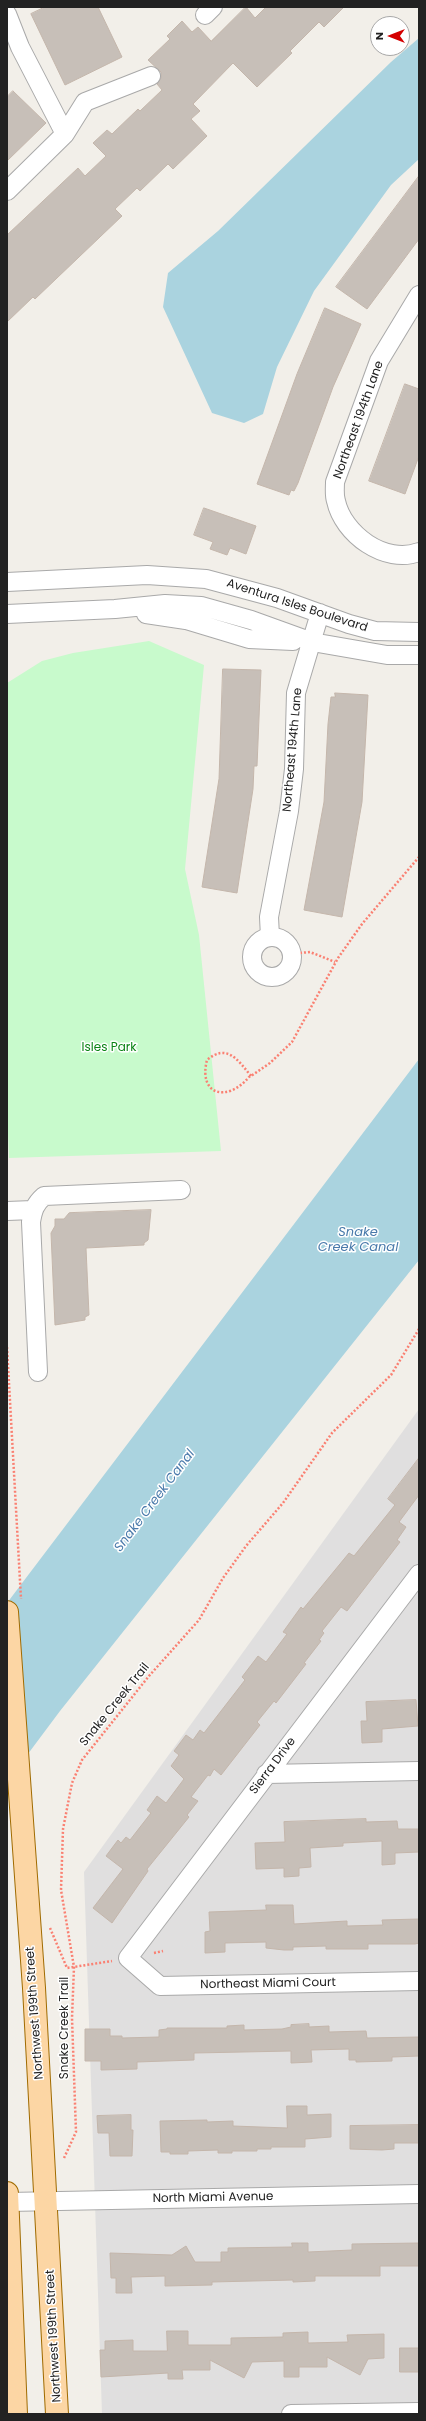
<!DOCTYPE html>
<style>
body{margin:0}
#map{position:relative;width:426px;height:2421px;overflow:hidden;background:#f2efe9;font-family:Poppins,sans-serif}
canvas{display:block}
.frame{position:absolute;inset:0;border:8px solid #222;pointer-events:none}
.north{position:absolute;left:370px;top:16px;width:40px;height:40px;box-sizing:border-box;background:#fff;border:1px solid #a7a7a7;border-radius:50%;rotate:270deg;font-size:11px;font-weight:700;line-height:16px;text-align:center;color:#222}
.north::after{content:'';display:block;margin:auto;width:14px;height:18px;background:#d40000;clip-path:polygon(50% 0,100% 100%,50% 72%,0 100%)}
</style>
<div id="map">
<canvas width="426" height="2421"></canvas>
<div class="frame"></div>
<div class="north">N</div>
</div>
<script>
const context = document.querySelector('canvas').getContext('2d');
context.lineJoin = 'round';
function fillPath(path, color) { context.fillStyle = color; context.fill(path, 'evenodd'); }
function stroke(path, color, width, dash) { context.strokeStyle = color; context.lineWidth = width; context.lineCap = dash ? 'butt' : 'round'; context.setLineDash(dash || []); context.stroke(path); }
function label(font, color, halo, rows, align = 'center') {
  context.font = font + ' Poppins,sans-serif'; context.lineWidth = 3; context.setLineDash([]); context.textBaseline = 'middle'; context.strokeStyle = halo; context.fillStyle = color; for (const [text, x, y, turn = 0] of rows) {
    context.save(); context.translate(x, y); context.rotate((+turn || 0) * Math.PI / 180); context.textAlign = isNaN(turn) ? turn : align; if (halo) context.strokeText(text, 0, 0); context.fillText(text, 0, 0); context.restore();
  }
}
const residential = new Path2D(`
 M419,1409v1005h-317l-18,-542z`);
const park = new Path2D(`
 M149,641l55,24 -19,204 14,66 22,216 -212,7 -2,-50v-425l35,-22 31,-8z`);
const water = new Path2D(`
 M419,38v121l-28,26 -77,106 -37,76 -14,47 -19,9 -32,-10 -49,-106 5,-34 50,-42 173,-169z
 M419,1059v201l-359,451 -53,71v-179z`);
const building = new Path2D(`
 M45,7h53l24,50 -57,28 -34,-71z
 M246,7l9,11 11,-11h78l-20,20 -5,-5 -29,29 2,2 -35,34 -24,-24 -40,41 7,7 -9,8 16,17 -34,33 -5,-5 -28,27 -3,-3 -22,21 7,7 -87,83 -2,-2 -26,25v-87l71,-67 7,8 21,-20 -13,-13 14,-13 5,4 26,-25 2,2 22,-21 -5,-6 4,-6v-6l-13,-12 22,-21 -3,-3 15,-15 10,11 6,-5 13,14z
 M13,91l33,32 -39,38v-64z
 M419,176v63l-52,70 -31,-22z
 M325,308l36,16 -28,63 -35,96 -4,8 -3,-1 -2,5 -32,-11 40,-110z
 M405,384l14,5v67l-14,38 -36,-13z
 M204,508l52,18 -10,28 -16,-6 -3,7 -17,-6 3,-7 -19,-7z
 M223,669l38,1 -4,96h-3l-1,23 -16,104 -35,-6 17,-108z
 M335,693l33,2 -6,107 -20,115 -38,-7 20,-108 4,-78 3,-27h4z
 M151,1210l-3,30 -4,3v2l-58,3 3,67 -4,2v3l-30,5 -4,-92 4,-7v-7h9l5,-6z
 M419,1458v37l-20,27 7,5 -9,13 3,2 -53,69 -6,-4 -19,24 2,2 -5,7 2,1 -17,22 2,1 -30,39 -2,-2 -17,21 3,3 -39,50 -7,-6 -4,7 -2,-1 -17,22 7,4 -11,14 2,2 -42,52 1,2 -36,52 -19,-15 30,-39 -17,-13 12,-16 3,3 5,-6 4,3 21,-27 -4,-3 10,-14 9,7 18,-24 -13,-13 8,-11 -5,-4 12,-16 7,5 7,-10 4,3 41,-53 -3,-3 16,-21 8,6 21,-28 -4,-2 18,-25 2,2 46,-56 5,3 41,-51 -7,-6z
 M416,1700l2,26 -36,3v13l-20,1 -1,-22h6l-1,-19z
 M366,1819v3l31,-1 1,8h21v23l-24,1v11l-13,1v-24l-39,2v3l-33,2 1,19 -12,1v8l-15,1v-9l-28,1 -1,-26 30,-1 -1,-20z
 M266,1905h27l1,19 53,-3v5l36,-1 -1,-5 37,-1v24l-4,1h-47v5h-42v-3l-33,1v3h-9l-18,-2v-6l-41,1v9l-20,1v-21l5,-1 -1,-19 57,-2z
 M309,2024v3l20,-1v6l37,-1 1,7 52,-1v19l-27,1v4l-36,1v-2h-7v-11l-38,1 1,12 -21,1v-12l-97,2v7l-57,2v7l-36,1v-9h-16v-32h25v7h12v2l37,-1v-7l8,-1v-1h60v-2l17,-1v5l38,-1 9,-2v-2z
 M287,2106h20v9l24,-1v23l-26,2v8h-34v2h-14v2h-25v2h-14v-3l-30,1v3h-18v-2h-9l-1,-31 47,-1v2l26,-1v5l54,2z
 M131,2115v15h2l-1,26h-22l-1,-23h-11l-1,-17z
 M419,2125v18h-25v6l-12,1 -32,-1v-23z
 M292,2243h16v9l44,-2v-6l67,-1v23h-39v10h-65v5l-22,1v-2l-81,2v3l-47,1v-10l-34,1 1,16h-16v-15h-5l-1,-25 62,2 14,-9 9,16h26v-10h7v-4l64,-1z
 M167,2331h21v14h43v-7l52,-1v-4l25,-1v11l40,-1 -1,-7 37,-1v24l-16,1 -8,16 -33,-18v10h-28v10h-15v-16l-32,1 -8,16 -34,-18v10h-28l1,9h-15v-6l-67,4 -1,-27h5v-9l28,-1v11h34z
 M400,2348h19v24h-19z`);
const path = new Path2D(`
 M300,953l10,-1 25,10
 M251,1076c-13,-16 -24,-33 -44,-16 -9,35 20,43 42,17l2,-1 19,-13 22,-21 46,-84 24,-34 57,-67
 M7,1347l14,252
 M50,1928l17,40 45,-7
 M154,1953l9,-2
 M64,2158l12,-26 -4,-114 2,-51 -13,-77 2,-61 9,-46 10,-23 67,-84 50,-56 24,-42 23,-32 37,-43 49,-70 59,-58 28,-46`);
const minor = new Path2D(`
 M7,14l13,33 45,87
 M205,15l8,-8
 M7,191l58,-57 20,-32 66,-26
 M419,295l-40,66 -44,121c0,6 -1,13 1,19 7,33 49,64 83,51
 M7,582l140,-7 59,4 71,19 72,26 26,7 44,1
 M7,614l108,-5 50,-5 36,2 50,14 61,22 75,13h32
 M146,614l40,6 63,19 44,2
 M270,937l-1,-20 20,-106 5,-42 2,-76 24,-80
 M252 957a20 20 0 1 1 40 0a20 20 0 1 1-40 0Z
 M7,1211l26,-1
 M38,1372l-7,-150c2,-12 4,-18 13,-26l137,-6
 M419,1574l-291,384 32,28 259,-5
 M266,1774l153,-3
 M8,2202l411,-8
 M291,2414l128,-2`);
const major = new Path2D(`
 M7,1612l27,376 23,426
 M7,2193l9,221`);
const streetNames = [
 ["Northeast 194th Lane",359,420,-70],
 ["Aventura Isles Boulevard",297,606,18],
 ["Northeast 194th Lane",293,750,-85],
 ["Snake Creek Trail",115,1705,-51],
 ["Sierra Drive",273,1766,-53],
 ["Northeast Miami Court",268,1984,-1],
 ["Northwest 199th Street",35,2013,-94],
 ["Snake Creek Trail",65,2028,-90],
 ["North Miami Avenue",213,2198,-1],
 ["Northwest 199th Street",54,2336,-93]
];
const parkNames = [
 ["Isles Park",109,1048]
];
const waterNames = [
 ["Snake",358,1233],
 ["Creek Canal",358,1248],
 ["Snake Creek Canal",155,1501,-53]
];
fillPath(residential, '#e0dfdf');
fillPath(park, '#c8facc');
fillPath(water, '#aad3df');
fillPath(building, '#c7bfb8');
stroke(building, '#c4b6ab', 1);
stroke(minor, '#a9a9a9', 20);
stroke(major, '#a06b00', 24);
stroke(path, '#fa8072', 2.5, [2, 2]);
stroke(minor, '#fff', 18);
stroke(major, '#fcd6a4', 22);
label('12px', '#222', '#fff', streetNames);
label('12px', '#0c8416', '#fff', parkNames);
label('italic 13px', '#4a7aab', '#fff', waterNames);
</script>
